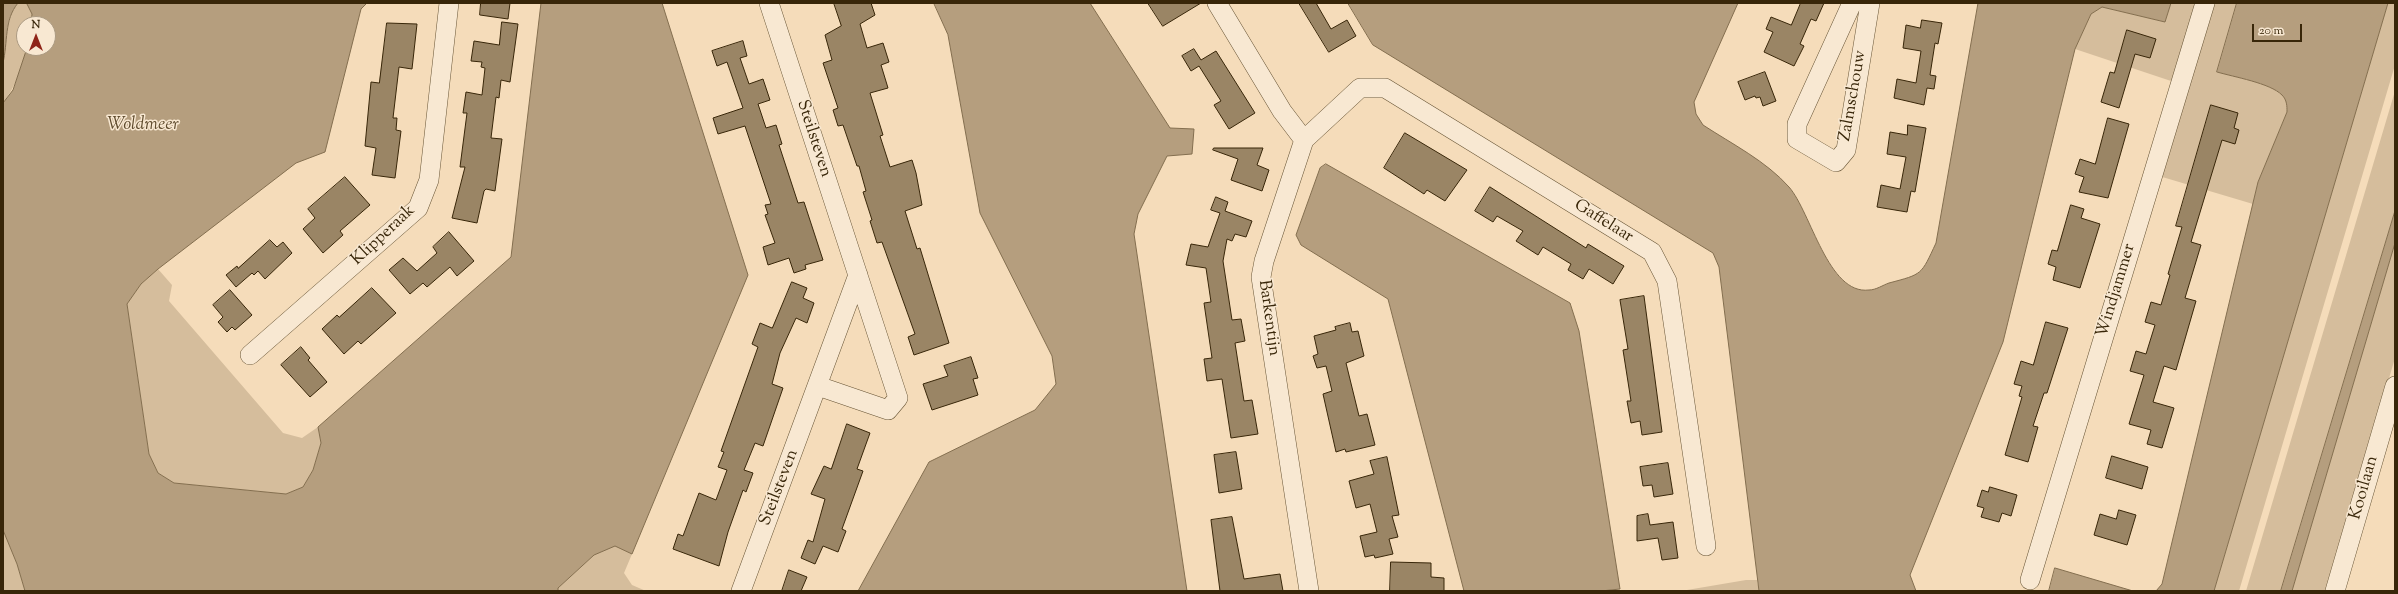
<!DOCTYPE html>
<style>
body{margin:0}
#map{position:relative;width:2398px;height:594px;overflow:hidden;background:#f5dcba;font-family:"Sorts Mill Goudy",serif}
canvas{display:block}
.frame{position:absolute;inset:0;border:4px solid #382609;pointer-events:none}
.north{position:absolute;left:16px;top:16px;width:40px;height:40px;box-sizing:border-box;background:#f8e8d2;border:1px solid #ab9a82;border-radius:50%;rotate:0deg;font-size:11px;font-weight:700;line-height:16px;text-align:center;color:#382609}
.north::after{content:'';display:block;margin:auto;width:14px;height:18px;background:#8f2418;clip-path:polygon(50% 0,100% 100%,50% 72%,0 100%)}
.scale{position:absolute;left:2252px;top:24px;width:50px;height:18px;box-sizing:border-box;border:2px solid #382609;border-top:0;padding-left:5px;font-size:12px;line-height:14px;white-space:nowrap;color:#382609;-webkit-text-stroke:3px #f8e8d2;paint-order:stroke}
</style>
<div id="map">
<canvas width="2398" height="594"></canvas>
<div class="frame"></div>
<div class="north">N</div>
<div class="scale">20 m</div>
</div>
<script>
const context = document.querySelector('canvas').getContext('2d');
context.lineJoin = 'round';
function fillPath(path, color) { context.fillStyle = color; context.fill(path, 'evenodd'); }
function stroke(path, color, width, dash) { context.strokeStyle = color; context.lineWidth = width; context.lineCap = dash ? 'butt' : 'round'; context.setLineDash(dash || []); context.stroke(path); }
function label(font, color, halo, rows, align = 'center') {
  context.font = font + ' "Sorts Mill Goudy",serif'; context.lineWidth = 3; context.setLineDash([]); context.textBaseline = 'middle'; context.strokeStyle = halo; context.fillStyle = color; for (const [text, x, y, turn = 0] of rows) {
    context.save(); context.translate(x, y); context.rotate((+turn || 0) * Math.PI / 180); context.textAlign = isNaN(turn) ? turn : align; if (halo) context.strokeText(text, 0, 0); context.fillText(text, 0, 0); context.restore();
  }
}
const green = new Path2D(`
 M18,3l9,1 5,10 -1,10h-7v24h3c-6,21 -11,38 -24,55 0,-26 -1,-80 15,-100z
 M2171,3h27l-24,79 -99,-33 16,-35 11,-7 63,15z
 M2211,3h26l-20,69c17,5 53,11 65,23 5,5 5,11 5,17l-29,70 -5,22 -94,-28z
 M2388,3h7v62l-156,526h-25z
 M2395,91v120l-114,380h-35z
 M2395,243v115l-69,233h-34z
 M158,269l14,16 -3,16 114,132 19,5 16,-11 3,16 -8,27 -10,17 -17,7 -112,-11 -16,-10 -9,-19 -22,-150 14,-20z
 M3,530l14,34 8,27h-22z
 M615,545l17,9 -8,19 8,12 14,6h-88v-3l36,-33z
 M1746,580h11l2,11h-78z`);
const water = new Path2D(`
 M3,3h15c-14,17 -10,39 -15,60z
 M24,3h343l-6,6 -36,143 -29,11 -138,106 -17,15 -14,20 22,150 9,19 16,10 112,11 17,-7 10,-17 8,-27 -3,-16 193,-170 30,-254h121l86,272 -116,279 -17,-8 -21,9 -36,33v3h-533l-8,-27 -14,-34v-427l10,-13 14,-42h21v-24h-17l1,-10 -5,-10z
 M934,3h156l80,125 24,1 -2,25 -25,2 -29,58 -4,20 53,357h-329l71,-129 106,-52 21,-26 -4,-28 -72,-143 -32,-178z
 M1348,3h390l-44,99 2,12 7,11c29,19 63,36 86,62 22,25 39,108 80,103 7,0 14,-5 20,-7 34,-9 32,-8 47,-40l42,-240h193l-6,19 -63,-15 -11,7 -16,35 -72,293 -93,233 6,16h-157l-40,-324 -6,-14 -340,-208z
 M2237,3h151l-174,588h-58l6,-7 96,-402 29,-70c0,-6 0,-12 -5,-17 -12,-12 -48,-18 -65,-23z
 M1326,164l244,139 9,28 41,258 -19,2h-137l-76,-292 -87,-54 -5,-10 24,-67z
 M2395,211v32l-103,348h-11z
 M2055,568l78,23h-84z`);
const building = new Path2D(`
 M481,3h29l-2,16 -28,-4z
 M834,3h37l4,12 -15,9 7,24 16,-5 6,19 -8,3 7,23 -18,5 13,42 -3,1 10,31 22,-7 4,13 6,32 -17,6 12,38 3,-1 29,95 -35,12 -6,-18 7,-3 -33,-92 -5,1 -7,-22 2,-1 -9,-28 3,-1 -7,-25h-2l-14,-41 -5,1 -5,-16 5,-2 -15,-45 9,-3 -7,-25 16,-9z
 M1148,3h53l-38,23z
 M1299,3h17l15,26 16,-9 9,16 -27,16z
 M1801,3h23l-8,18 -5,-2 -11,25 4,2 -10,20 -30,-14 9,-20 -7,-3 5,-12 20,8z
 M1922,20l20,3 -4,21 -3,-1 -5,32 6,1 -2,13 -7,-1 -3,17 -30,-7 3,-19 19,4 5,-32 -18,-3 3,-23 14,3z
 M502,22l16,2 -8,58 -9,-2 -2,18 -3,-1 -5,41 11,1 -7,52 -9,-2 -2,2 -7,32 -25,-5 13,-51h-5l7,-54h-4l3,-21 16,3 3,-27 -4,-1 1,-5 -11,-1 3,-20 25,4z
 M387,23l30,1 -5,45 -13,-2 -6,51h4l-1,12 5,1 -6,47 -23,-3 4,-27 -11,-2 6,-64 8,1z
 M2127,30l29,9 -6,19 -15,-4 -16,54 -18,-6 9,-30 4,1z
 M743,41l4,15 -7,2 9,26 14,-5 7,21 -12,4 8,24 10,-3 6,19 -3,1 19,58 6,-1 19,58 -18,5 1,4 -12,4 -5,-15 -21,7 -5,-18 12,-4 -10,-28 3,-1 -3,-9 6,-1 -26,-78 -27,8 -5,-16 30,-10 -16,-46 -10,4 -5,-15z
 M1194,49l7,11 15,-9 39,62 -26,16 -15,-24 7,-4 -22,-35 -8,5 -9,-15z
 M1765,72l11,29 -13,5 -3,-9 -4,1 -1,-2 -10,4 -7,-18z
 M2211,105l27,8 -4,15 5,2 -4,14 -13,-4 -31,102 10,3 -16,53 11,3 -20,69 -12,-4 -11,36 21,6 -12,40 -15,-4 4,-14 -22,-6 15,-49 -14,-4 6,-20 10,3 9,-29 -10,-3 6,-20 10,3 9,-30 -2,-1 14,-47 -6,-1z
 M2108,118l21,6 -21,74 -29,-6 5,-15 -9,-3 5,-15 15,5z
 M1908,125l18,3 -11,64 -4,-1 -4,21 -30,-5 4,-22 19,4 6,-32 -19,-3 3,-22 17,3z
 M1405,133l62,37 -22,31 -18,-11 -3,4 -40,-26z
 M1214,148h49l-6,17 12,5 -7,21 -31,-11 7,-21 -25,-9z
 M345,177l25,28 -30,26 3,4 -20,18 -20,-24 12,-11 -7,-9z
 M1490,187l96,61 2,-4 36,22 -11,18 -24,-15 -6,10 -15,-9 3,-6 -28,-17 -5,8 -22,-14 7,-10 -26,-15 -4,6 -18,-11z
 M1216,197l12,5 -3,9 27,10 -6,16 -11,-3 -3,7 -5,-2 -4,22 9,59 9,-1 4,22 -10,2 9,58 8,-1 6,34 -27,4 -9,-59 -15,2 -3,-22 8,-1 -8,-55 7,-1 -5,-34 -20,-3 5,-21 17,3 12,-34 -9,-3z
 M2071,205l13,4 -3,9 19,6 -20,64 -27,-8 3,-13 -8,-3 4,-14 5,1z
 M449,232l25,29 -17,15 -7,-9 -23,20 -4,-4 -13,11 -21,-24 14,-12 14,13 20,-18 -4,-6z
 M270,240l7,7 6,-5 9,11 -27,26 -7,-8 -4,4 -2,-2 -16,14 -10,-12 11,-9 1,2z
 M792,282l15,6 -4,10 11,5 -7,20 -11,-5 -16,35 -8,31 11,4 -20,58 -8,-3 -11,27 9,3 -7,19 -3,-2 -15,42 -9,34 -46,-17 5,-15 5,2 16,-43 17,7 11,-30 -9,-3 6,-15 -3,-1 37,-104 -6,-3 8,-21 12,5z
 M372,288l24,25 -35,31 -3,-3 -14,13 -22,-25 15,-14 2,2z
 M230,290l22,25 -17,15 -3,-3 -5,5 -9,-10 5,-5 -10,-12z
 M1644,296l18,136 -20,3 -2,-14 -9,2 -4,-22h4l-8,-51 5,-1 -8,-49z
 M2046,322l22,6 -21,65h-3l-11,33 5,1 -10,35 -23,-7 17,-58 -3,-1 3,-10 -8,-2 7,-23 12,4z
 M1350,323l2,9 6,-1 6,25 -18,7 13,53 8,-2 8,31 -29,7 -1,-3 -9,3 -13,-58 9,-3 -6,-25 -9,2 -4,-12 5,-2 -4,-18 22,-6 -1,-3z
 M301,347l9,11 -2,2 19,22 -17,15 -29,-32z
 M971,357l7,21 -5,1 5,16 -46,15 -9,-26 25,-8 -4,-10z
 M847,424l23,9 -13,36 6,2 -21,58 4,2 -8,21 -15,-6 -8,18 -14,-6 7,-18 5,2 12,-43 -14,-5 13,-28 7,3z
 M1236,452l6,37 -23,4 -5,-38z
 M2112,456l36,11 -6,22 -36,-11z
 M1387,457l12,58 -7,1 6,21 -9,2 4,15 -18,4 -1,-3 -9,2 -5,-21 17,-4 -7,-28 -14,4 -7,-27 25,-7 -4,-13z
 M1668,463l5,31 -19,3 -2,-12 -9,1 -3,-19z
 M1990,487l27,8 -6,21 -9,-3 -3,9 -18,-5 3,-9 -7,-2 5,-16 6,2z
 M2119,510l17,5 -9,30 -33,-10 6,-21 16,5z
 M1648,514l2,11 23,-3 5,36 -16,2 -4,-22 -21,3v-25z
 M1232,517l12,62 36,-5 3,17h-63l-9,-71z
 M1391,562l40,1v14l13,1v13h-54z
 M789,570l18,7 -6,14h-19z`);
const minor = new Path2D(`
 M769,3l129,395 -10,12 -70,-24
 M1217,3l65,108 22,29 -40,121 -3,16 48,314
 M1852,3l-55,121v15l39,23 10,-12 24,-147
 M1304,140l56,-52h25l267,164 15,29 39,265
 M250,355l168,-147 11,-28 20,-177
 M2030,580l175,-577
 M741,591l117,-316
 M2335,591l60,-205`);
const streetNames = [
 ["Zalmschouw",1854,96,-80],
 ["Steilsteven",813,139,72],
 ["Gaffelaar",1603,222,32],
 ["Klipperaak",384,236,-43],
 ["Windjammer",2117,291,-73],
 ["Barkentijn",1268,318,82],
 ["Steilsteven",780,488,-69],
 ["Kooilaan",2365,488,-74]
];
const waterNames = [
 ["Woldmeer",143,126]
];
fillPath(green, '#d5bd9c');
fillPath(water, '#b59e7e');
stroke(water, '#836e4f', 1);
fillPath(building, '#9a8565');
stroke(building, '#382609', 1);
stroke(minor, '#675435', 20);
stroke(minor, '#f8e8d2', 19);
label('17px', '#382609', '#f8e8d2', streetNames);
label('italic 18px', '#5e4a2c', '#f8e8d2', waterNames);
</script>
